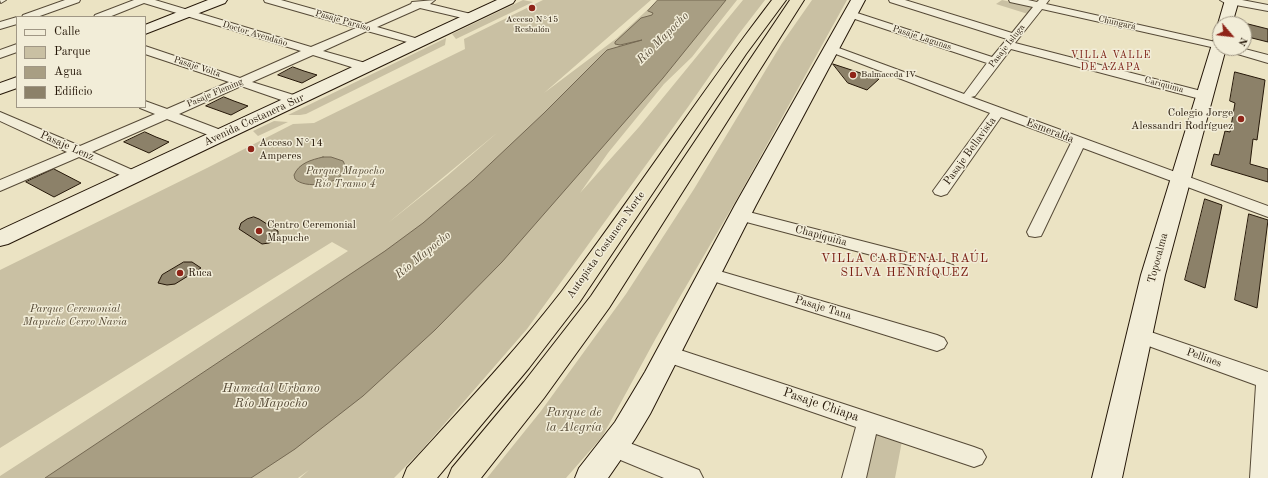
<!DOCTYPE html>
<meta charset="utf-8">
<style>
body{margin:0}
#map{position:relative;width:1268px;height:478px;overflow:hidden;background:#ebe3c3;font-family:"Old Standard TT",serif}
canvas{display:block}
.legend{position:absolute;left:16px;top:16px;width:130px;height:92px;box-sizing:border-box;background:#f2edd8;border:1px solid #a09785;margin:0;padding:5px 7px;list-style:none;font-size:12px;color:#251708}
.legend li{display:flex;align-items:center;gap:8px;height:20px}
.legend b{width:20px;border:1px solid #a09785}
.north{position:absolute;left:1212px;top:16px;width:40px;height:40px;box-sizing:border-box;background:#f2edd8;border:1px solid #a09785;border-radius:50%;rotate:118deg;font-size:11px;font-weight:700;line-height:16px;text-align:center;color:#251708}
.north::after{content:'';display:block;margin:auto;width:14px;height:18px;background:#8f2418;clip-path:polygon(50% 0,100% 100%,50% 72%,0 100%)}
</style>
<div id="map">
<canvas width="1268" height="478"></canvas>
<ul class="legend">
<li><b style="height:5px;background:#f2edd8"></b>Calle</li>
<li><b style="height:11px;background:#c9c0a3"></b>Parque</li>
<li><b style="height:11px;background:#a89e83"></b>Agua</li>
<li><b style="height:11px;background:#8c8169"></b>Edificio</li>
</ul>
<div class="north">N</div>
</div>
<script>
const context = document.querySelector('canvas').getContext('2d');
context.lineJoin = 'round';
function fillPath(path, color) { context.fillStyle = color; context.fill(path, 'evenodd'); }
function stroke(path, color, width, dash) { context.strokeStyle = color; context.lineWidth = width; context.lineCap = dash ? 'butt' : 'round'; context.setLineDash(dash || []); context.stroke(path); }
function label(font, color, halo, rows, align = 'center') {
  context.font = font + ' "Old Standard TT",serif'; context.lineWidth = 3; context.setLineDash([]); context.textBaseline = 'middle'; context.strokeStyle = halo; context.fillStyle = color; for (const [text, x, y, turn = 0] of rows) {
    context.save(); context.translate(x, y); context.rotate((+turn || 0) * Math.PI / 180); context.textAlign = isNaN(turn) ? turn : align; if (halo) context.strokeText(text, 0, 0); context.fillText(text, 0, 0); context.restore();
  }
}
const green = new Path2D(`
 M523,0l10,2 -77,37 -4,-5z
 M543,0h108l-107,93 73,-55 41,-38h79l-45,57 -28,27 -56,69 -28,40 59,-66 104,-127h22l-27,35 -50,72 -161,222 -107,123 -26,26h-94l9,-8 -11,8h-298v-2l348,-225 -16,-9 -332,206v-178l207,-102 86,-44 21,-1 151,-74 -1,-10zM498,132l-51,44 -59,47z
 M812,0h35l-109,197 -82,141 -54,99 -36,41h-79l54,-67 85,-117 68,-105 88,-146z
 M1002,0l32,7 -6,7 -32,-10z
 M446,38l-1,7 -139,69 -6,1h-12z
 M274,121l14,1 -30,14 -5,-5z
 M878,433l24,8 -7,37h-33l8,-39z`);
const water = new Path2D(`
 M658,0h68l-63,78 -161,184 -67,68 -72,66 -68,53 -44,29h-206l340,-227 38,-28 50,-43 71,-67 63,-63 35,-10 -22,5 -5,-1v-2l26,-24 11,-3 1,-2 -5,-2z
 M323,157h8l12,4c12,20 -35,31 -48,18l-1,-4c5,-12 17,-15 29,-18z`);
const building = new Path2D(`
 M1248,24l20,5v13l-24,-6v-7z
 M833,64l46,15 -12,11 -19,-7z
 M293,67l11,4 13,4 -15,8 -24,-8z
 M1235,72l30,8 -8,60 -4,-1 -3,25 18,5v13l-57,-17 3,-11 5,1 6,-24 5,1 5,-29 -5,-2z
 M224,97l10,4 14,5 -17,9 -25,-9z
 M145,132l11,5 13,5 -20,11 -25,-11z
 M54,169l27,14 -27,14 -28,-15z
 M1205,199l17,6 -17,83 -20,-8z
 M1249,214l19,6 -11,88 -22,-8z
 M254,217l5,2 19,12v5l-3,4 -6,3 -7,1 -23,-15 2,-6 6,-4z
 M184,262h8l9,6 -26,16 -8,1 -9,-2 4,-8z`);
const street = new Path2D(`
 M0,0h6l-5,3z
 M65,0h15l-1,2 -42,15h-15l1,-2z
 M134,0h21l156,47 45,-19 -91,-26 -1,-2h17l85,24 45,-20 1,-2 23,-2 -5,4 45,11 1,2 -5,3 -51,-12 -43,19 45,13 2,2 -2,2 -4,1 -51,-14 -44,20 46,13 2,3 -2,3h-8l-48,-15 -61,27 48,15 2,3 -2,3h-10l-49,-17 -62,28 47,18 2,3 -2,3 -5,1 -5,-1 -49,-19 -75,33 47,21 3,3 -3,3 -5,2 -5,-2 -50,-22 -79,34v-11l67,-28 -67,-31v-9l80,34 75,-32 -15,-6 5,-1v-6l22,8 62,-27 -84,-28v-8l95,32 61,-27 -157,-48 -35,14h-15l1,-2z
 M889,0h16l107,33 21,-26 -23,-5 -1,-2h19l9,2 2,-2h10l-3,4 174,39v5h21l27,7v8l-44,-13 -1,-1h-3l-178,-40 -27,34 194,50 2,3 -2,3 -5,1 -193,-51 -36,47 -4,1 297,109v11l-185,-69 -40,84 -2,4 -6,1 -6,-1 -2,-4 44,-89 -70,-26 -54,77 -6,2 -6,-2 -2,-3 57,-78 -162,-62 -2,-2 2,-2h8l128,47 23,-31 -141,-47 -1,-2 5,-3 4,1 138,45 15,-18 -117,-37z
 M1220,0h22l26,5v6l-43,-8z
 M17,17v7l-17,5v-7z
 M17,44v8l-17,6v-8z
 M741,210l206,53 6,2 3,4 -3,4 -6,2 -212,-56 -2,-4 2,-4z
 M709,268l228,67 7,3 3,5 -3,5 -7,3 -234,-73 -3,-4 3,-4z
 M1139,328l129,44v106h-18l6,-93 -124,-45 -3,-5 3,-5z
 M668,346l306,101 8,3 4,7 -4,7 -8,3 -98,-33 -10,44h-24l14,-51 -195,-67 -3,-6 3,-6z
 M614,437l85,33 4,8h-39l-58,-24 -3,-7 3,-7z`);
const secondary = new Path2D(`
 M208,0h19l-2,3 -80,31v-9z
 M497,0h18l-2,3 -505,241 -8,2v-16z
 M851,0h14l-109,205 -106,209 -15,25 -27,39h-33l4,-10 36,-46 30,-50 90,-167z
 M1225,0h14l-7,24h-12v3l-2,-3z
 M1220,37v11h6l-61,227 -43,203h-30l49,-203 72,-234 2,-3z
 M17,77v11l-17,6v-11z`);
const highway = new Path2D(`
 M772,0h14l-40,54 -167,249 -50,65 -92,110h-34l4,-10c53,-58 107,-115 155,-177 72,-96 137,-196 210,-291z
 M790,0h14l-195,308 -65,90 -63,80h-33l4,-10 72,-86 67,-86z`);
const markers = [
 [532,8,4,"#8f2418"],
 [853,75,4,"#8f2418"],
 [1241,119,4,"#8f2418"],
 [251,149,4,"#8f2418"],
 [259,231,4,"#8f2418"],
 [180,273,4,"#8f2418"]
];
const farPoinames = [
 ["Acceso N°15",532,20],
 ["Resbalón",532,30],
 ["Balmaceda IV",861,75,"left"]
];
const farStreetnames = [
 ["Pasaje Paraíso",343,21,16],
 ["Chungará",1117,23,13],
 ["Doctor Avendaño",255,34,17],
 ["Pasaje Lagunas",922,38,18],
 ["Pasaje Isluga",1007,46,-52],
 ["Pasaje Volta",197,67,18],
 ["Cariquima",1164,85,15],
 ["Pasaje Fleming",215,93,-23]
];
const farNeighbourhoodnames = [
 ["VILLA VALLE",1111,55],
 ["DE AZAPA",1111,67]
];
const poiNames = [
 ["Colegio Jorge",1233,113,"right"],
 ["Alessandri Rodríguez",1233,126,"right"],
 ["Acceso N°14",259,143],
 ["Amperes",259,156],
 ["Centro Ceremonial",267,225],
 ["Mapuche",267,238],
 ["Ruca",188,273]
];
const streetNames = [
 ["Avenida Costanera Sur",254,120,-25],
 ["Esmeralda",1050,131,21],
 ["Pasaje Lenz",67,146,24],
 ["Pasaje Bellavista",970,151,-54],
 ["Chapiquiña",821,236,15],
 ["Autopista Costanera Norte",606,245,-55],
 ["Topocalma",1158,258,-75],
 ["Pasaje Tana",823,308,17],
 ["Pellines",1204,358,20]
];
const parkNames = [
 ["Parque Mapocho",345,171],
 ["Río Tramo 4",345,184],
 ["Parque Ceremonial",75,309],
 ["Mapuche Cerro Navia",75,322]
];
const waterNames = [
 ["Río Mapocho",663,38,-45],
 ["Río Mapocho",423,255,-39]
];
const neighbourhoodNames = [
 ["VILLA CARDENAL RAÚL",905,259],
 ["SILVA HENRÍQUEZ",905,273]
];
const nearParknames = [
 ["Humedal Urbano",271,389],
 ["Río Mapocho",271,404],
 ["Parque de",574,413],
 ["la Alegría",574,428]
];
const nearStreetnames = [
 ["Pasaje Chiapa",821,405,19]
];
fillPath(green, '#c9c0a3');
fillPath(water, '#a89e83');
stroke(water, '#746852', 1);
fillPath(building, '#8c8169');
stroke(building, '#251708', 1);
stroke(street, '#564a37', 2);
stroke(secondary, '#251708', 2);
stroke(highway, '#251708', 2);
fillPath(street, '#f2edd8');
fillPath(secondary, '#f2edd8');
fillPath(highway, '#ebe3c3');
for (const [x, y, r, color] of markers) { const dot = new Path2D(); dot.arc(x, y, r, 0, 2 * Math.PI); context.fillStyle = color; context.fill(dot); stroke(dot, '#f2edd8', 1.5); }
label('9px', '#251708', '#f2edd8', farPoinames);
label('9px', '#251708', '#f2edd8', farStreetnames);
context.letterSpacing = '1px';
label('10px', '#7a1f14', '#f2edd8', farNeighbourhoodnames);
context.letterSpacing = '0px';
label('11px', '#251708', '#f2edd8', poiNames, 'left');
label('11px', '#251708', '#f2edd8', streetNames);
label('italic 11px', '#564a36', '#f2edd8', parkNames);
label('italic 12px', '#594d39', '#f2edd8', waterNames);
context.letterSpacing = '1px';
label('12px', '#7a1f14', '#f2edd8', neighbourhoodNames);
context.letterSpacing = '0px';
label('italic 13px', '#564a36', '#f2edd8', nearParknames);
label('13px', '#251708', '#f2edd8', nearStreetnames);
</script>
